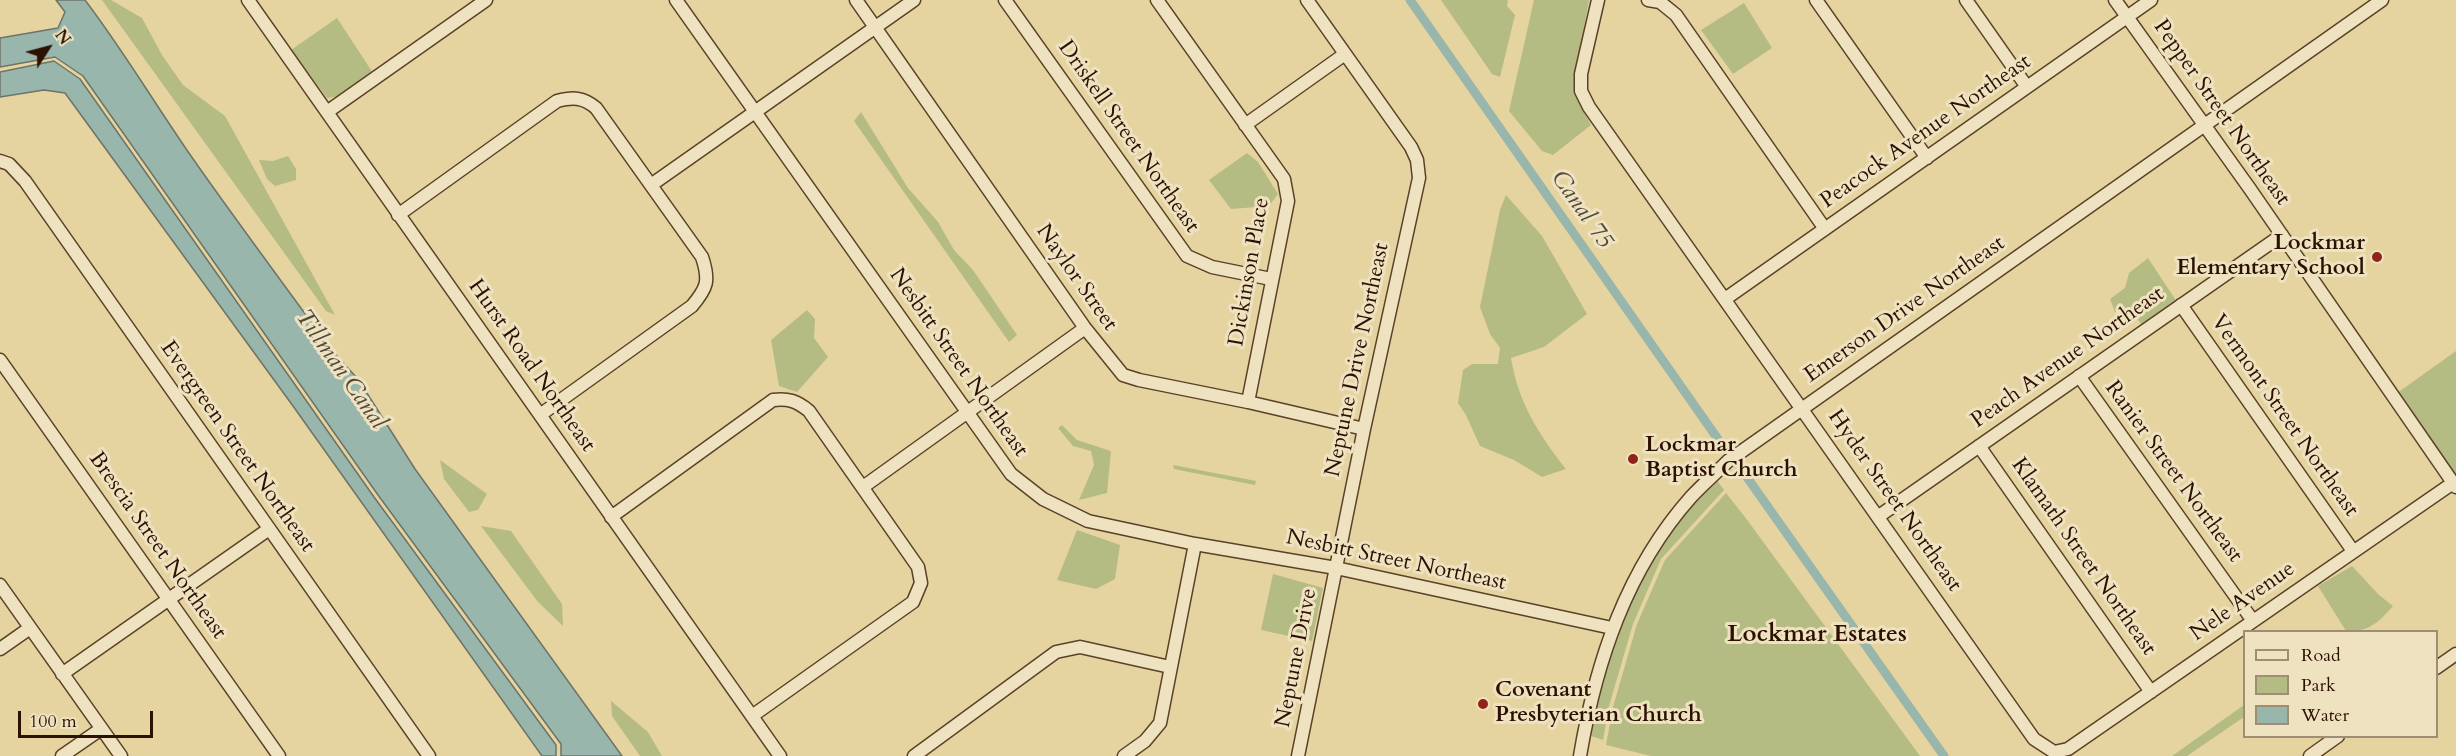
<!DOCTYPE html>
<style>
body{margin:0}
#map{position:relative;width:2456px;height:756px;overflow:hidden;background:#e5d3a0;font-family:Cardo,serif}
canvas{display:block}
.legend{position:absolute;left:2243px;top:630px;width:195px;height:108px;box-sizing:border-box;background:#eee2c1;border:2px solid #a08e74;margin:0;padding:8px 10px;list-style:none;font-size:18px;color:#2c1000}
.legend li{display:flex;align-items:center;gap:12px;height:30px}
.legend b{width:30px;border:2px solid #a08e74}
.north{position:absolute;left:18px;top:18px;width:60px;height:60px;-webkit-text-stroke:4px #eee2c1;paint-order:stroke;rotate:54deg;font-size:16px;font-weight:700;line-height:24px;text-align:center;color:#2c1000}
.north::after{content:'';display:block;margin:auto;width:21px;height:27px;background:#2c1000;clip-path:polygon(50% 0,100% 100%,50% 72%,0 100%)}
.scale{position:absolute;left:18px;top:711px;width:135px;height:27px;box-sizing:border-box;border:3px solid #2c1000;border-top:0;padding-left:8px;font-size:18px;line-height:21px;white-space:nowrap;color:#2c1000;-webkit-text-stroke:4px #eee2c1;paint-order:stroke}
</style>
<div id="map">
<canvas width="2456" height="756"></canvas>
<ul class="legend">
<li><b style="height:8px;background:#eee2c1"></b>Road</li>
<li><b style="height:16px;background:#b5bc83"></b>Park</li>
<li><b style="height:16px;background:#98b6ac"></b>Water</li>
</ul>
<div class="north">N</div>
<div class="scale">100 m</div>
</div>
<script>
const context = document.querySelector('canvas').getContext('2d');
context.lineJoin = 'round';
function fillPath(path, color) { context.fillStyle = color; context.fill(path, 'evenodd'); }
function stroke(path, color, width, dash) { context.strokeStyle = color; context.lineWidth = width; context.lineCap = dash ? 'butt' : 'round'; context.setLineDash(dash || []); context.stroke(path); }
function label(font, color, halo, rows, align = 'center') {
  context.font = font + ' Cardo,serif'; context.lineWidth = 6; context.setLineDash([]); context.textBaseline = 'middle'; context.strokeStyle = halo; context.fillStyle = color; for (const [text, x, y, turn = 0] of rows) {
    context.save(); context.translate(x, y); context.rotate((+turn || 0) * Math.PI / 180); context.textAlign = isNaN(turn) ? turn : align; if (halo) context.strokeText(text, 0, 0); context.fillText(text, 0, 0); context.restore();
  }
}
const green = new Path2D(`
 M102,0h9l31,18 20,37 21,30 42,31 110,199 -9,-4z
 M1441,0h67l-1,6 8,9 -15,62 -8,-3z
 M1534,0h55l-12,66 1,35 13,24 -38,30 -11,-4 -33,-40z
 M1744,3l28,45 -39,26 -32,-44z
 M337,18l36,55 -33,23 -13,2 -36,-48z
 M861,112l47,76 30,34 16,28 19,20 44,65 -8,7 -155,-221z
 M1247,153l11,9 20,32 -9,12 -38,3 -22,-29z
 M288,156l8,13v11l-21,6 -8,-7 -8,-19 14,1z
 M1506,195l36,41 45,78 -43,33 -33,11c7,44 28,77 55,111l-24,8 -28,-17 -34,-14 -14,-31 -8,-12 5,-33 9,-6h26l2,-16 -10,-14 -10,-27 20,-97z
 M2148,258l29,44 -35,23 -13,-16 -14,3 -5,-13 15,-11 4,-15z
 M807,310l8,9 -1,19 14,19 -31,35 -18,-6 -8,-46z
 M2456,351v140l-63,-95z
 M1062,425l15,15 34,11 -4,42 -28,7 15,-35 -3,-14 -18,-5 -15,-18z
 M440,460l47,34 -9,16 -9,2 -25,-33z
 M1173,465l83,16 -1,4 -81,-16z
 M1716,479l8,11 -63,69 -28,65 -24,82 -6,34 -12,-4 -3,2c9,-36 17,-72 28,-107 18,-57 57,-111 100,-152z
 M1726,493l19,24 175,239h-269l-45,-11 7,-38 24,-83 28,-64z
 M481,526l30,5 51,73 1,22 -25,-24z
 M1077,530l43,15 -5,34 -19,10 -39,-9z
 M2352,566l27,29 14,11c-15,17 -24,26 -47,25l-28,-45z
 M1273,574l50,14 -11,53 -51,-11z
 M611,701l37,31 14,24h-22l-28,-40z
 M2244,705v12l-57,39h-15z`);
const water = new Path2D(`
 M56,0h29c38,50 70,104 106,156 46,66 95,131 142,196l25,27 57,90 207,287h-61v-12l-183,-249 -295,-419 -28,-19 -55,10v-29l58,-10 7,-16z
 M54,61l26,18 294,418 182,248v11h-14l-249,-350 -228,-313 -21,-3 -44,7v-25z`);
const canal = new Path2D(`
 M1410,0l310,442
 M1739,466l205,290`);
const minor = new Path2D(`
 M248,0l532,756
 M676,0l335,474 32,25 45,22 107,23 141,24 276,60
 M856,0l229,328 38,47 16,5 109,22 116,27
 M1005,0l182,256 25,11 59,12
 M1157,0l127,179 4,22 -40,201
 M1598,0l-17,74v17l8,16 445,632 20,13 14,-3 385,-266
 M1648,0l12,2 16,13 149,214
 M1816,0l111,158
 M1966,0l61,87
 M2115,0l135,189 206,298
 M327,112l159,-112
 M1245,125l100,-71
 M0,161l9,3 16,17 404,575
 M651,185l263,-185
 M398,215l159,-114c16,-4 26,-4 39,7l106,149c8,24 5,31 -10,49l-152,109
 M1725,299l426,-299
 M2181,305l172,246
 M0,360l279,396
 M2079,376l174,245
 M1979,446l172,246
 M863,487l222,-159
 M1879,516l403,-281
 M611,517l162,-117c15,-2 24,1 36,11l109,156 3,16 -8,19 -161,114
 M0,585l121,171
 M0,649l30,-21
 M2436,668l20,-14
 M62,674l207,-145
 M62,756l39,-27
 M914,756l142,-104 24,-5 90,20
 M1124,756l21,-15 15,-18 35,-179
 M1298,756l66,-327 55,-251 -2,-18 -6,-13 -104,-147
 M1580,756c16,-95 47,-187 111,-259 12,-13 25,-24 37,-36l654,-461
 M2310,756l28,-20`);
const markers = [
 [2377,257,6,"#8f2418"],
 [1633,459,6,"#8f2418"],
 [1483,704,6,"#8f2418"]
];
const streetNames = [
 ["Pepper Street Northeast",2221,113,55],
 ["Peacock Avenue Northeast",1926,132,-35],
 ["Driskell Street Northeast",1128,137,55],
 ["Dickinson Place",1250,272,-80],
 ["Naylor Street",1076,278,55],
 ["Emerson Drive Northeast",1905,310,-35],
 ["Peach Avenue Northeast",2068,358,-35],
 ["Neptune Drive Northeast",1358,360,-78],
 ["Nesbitt Street Northeast",958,363,55],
 ["Hurst Road Northeast",531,366,55],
 ["Vermont Street Northeast",2284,416,55],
 ["Evergreen Street Northeast",237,447,55],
 ["Ranier Street Northeast",2173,472,54],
 ["Hyder Street Northeast",1894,501,55],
 ["Brescia Street Northeast",157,546,55],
 ["Klamath Street Northeast",2083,557,55],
 ["Nesbitt Street Northeast",1396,561,12],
 ["Nele Avenue",2243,602,-35],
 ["Neptune Drive",1297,658,-79]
];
const poiNames = [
 ["Lockmar",2365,244,"right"],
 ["Elementary School",2365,269,"right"],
 ["Lockmar",1645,446],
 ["Baptist Church",1645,471],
 ["Covenant",1495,691],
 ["Presbyterian Church",1495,716]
];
const waterNames = [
 ["Canal 75",1581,210,55],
 ["Tillman Canal",340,370,55]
];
const neighbourhoodNames = [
 ["Lockmar Estates",1817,635]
];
fillPath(green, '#b5bc83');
fillPath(water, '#98b6ac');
stroke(water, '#6d7467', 1.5);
stroke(canal, '#98b6ac', 9);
stroke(minor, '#5a4128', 15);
stroke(minor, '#eee2c1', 12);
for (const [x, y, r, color] of markers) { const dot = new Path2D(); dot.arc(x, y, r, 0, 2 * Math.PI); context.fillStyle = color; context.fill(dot); stroke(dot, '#eee2c1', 2); }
label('22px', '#2c1000', '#eee2c1', streetNames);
label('bold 22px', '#2c1000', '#eee2c1', poiNames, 'left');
label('italic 24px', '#524a3c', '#eee2c1', waterNames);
label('bold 24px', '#2c1000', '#eee2c1', neighbourhoodNames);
</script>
